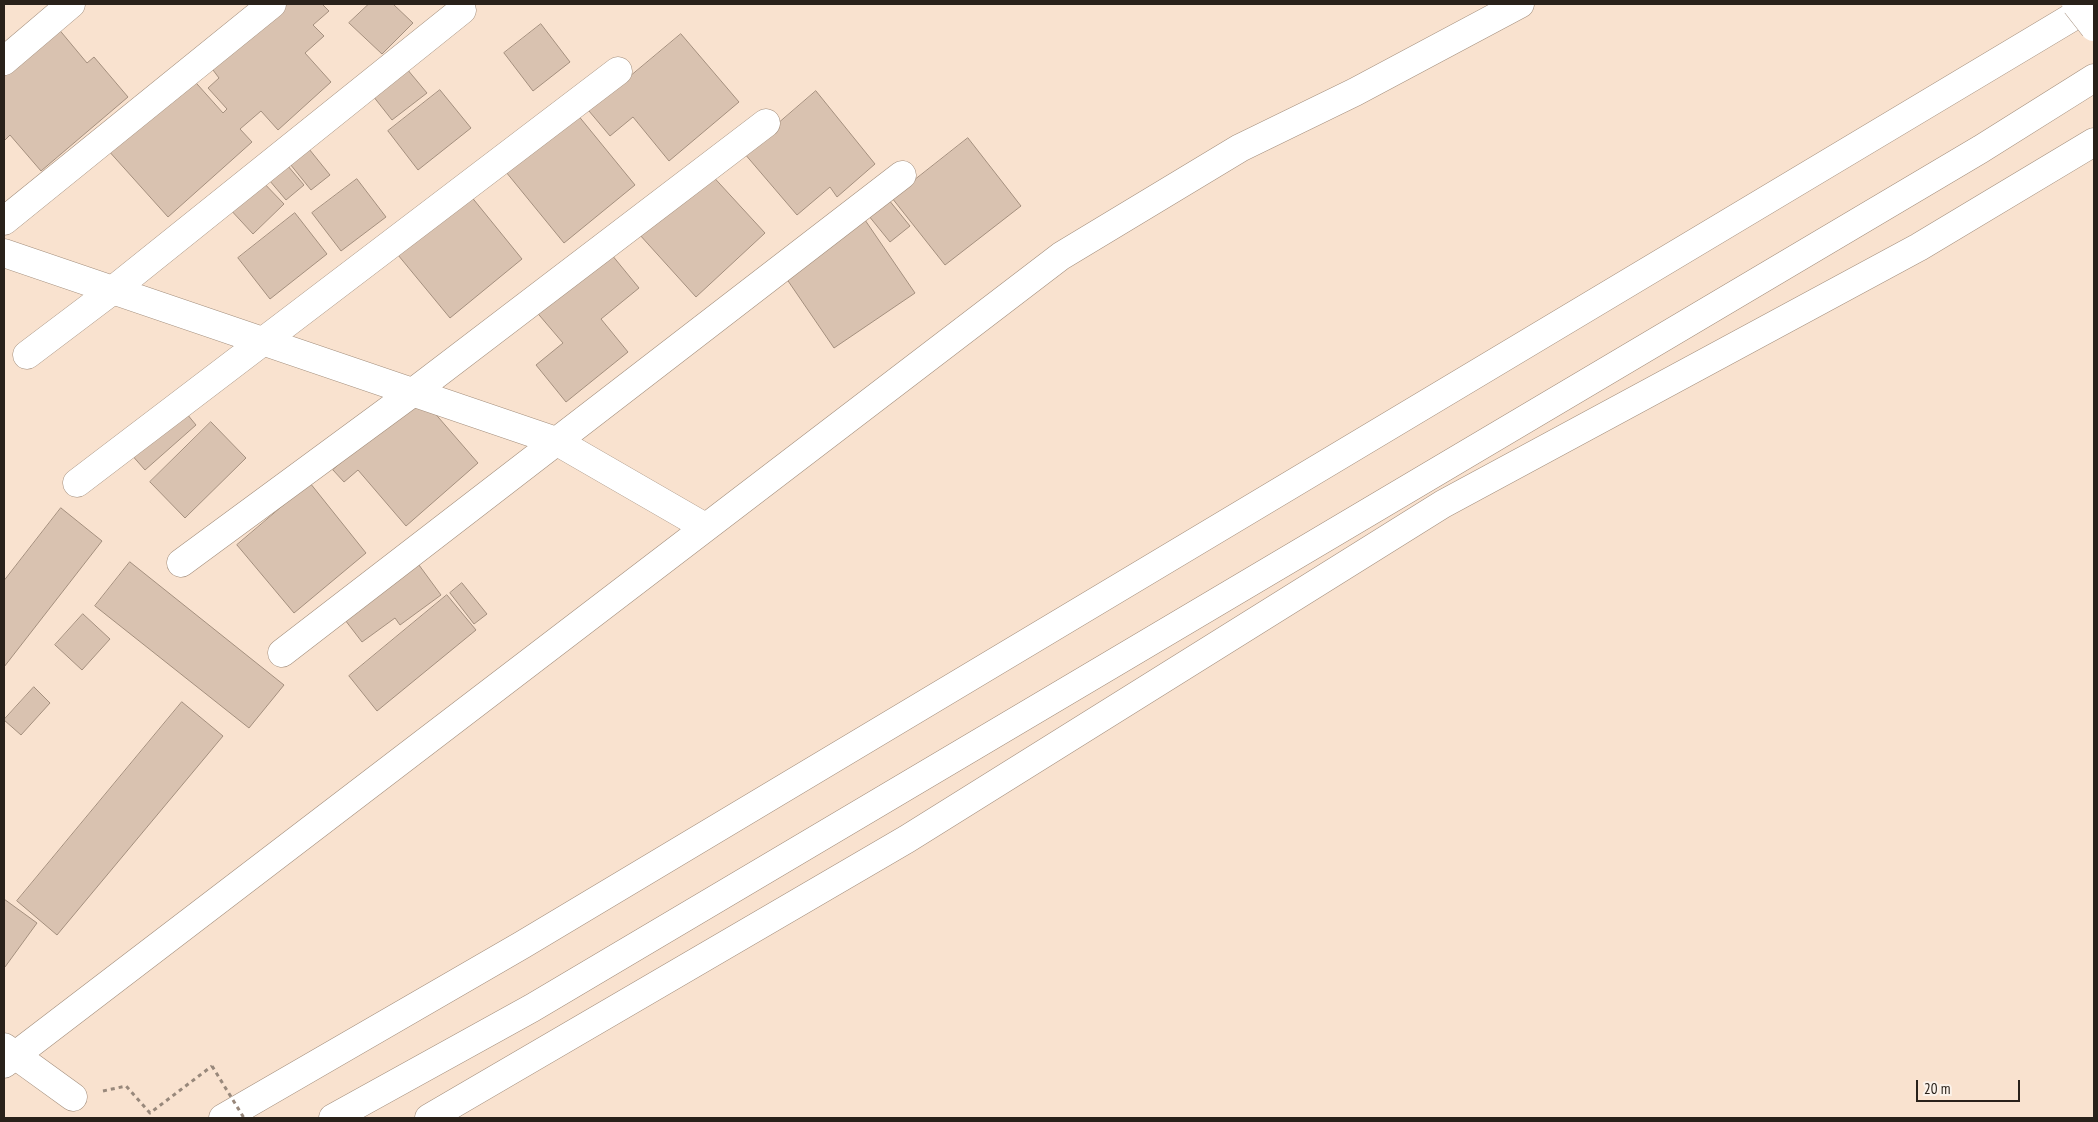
<!DOCTYPE html>
<style>
body{margin:0}
#map{position:relative;width:2098px;height:1122px;overflow:hidden;background:#f9e2cf;font-family:"PT Sans Narrow",sans-serif}
canvas{display:block}
.frame{position:absolute;inset:0;border:5px solid #29211a;pointer-events:none}
.scale{position:absolute;left:1916px;top:1080px;width:104px;height:22px;box-sizing:border-box;border:2px solid #29211a;border-top:0;padding-left:6px;font-size:15px;line-height:18px;white-space:nowrap;color:#29211a;-webkit-text-stroke:4px #fbf2ea;paint-order:stroke}
</style>
<div id="map">
<canvas width="2098" height="1122"></canvas>
<div class="frame"></div>
<div class="scale">20 m</div>
</div>
<script>
const context = document.querySelector('canvas').getContext('2d');
context.lineJoin = 'round';
function fillPath(path, color) { context.fillStyle = color; context.fill(path, 'evenodd'); }
function stroke(path, color, width, dash) { context.strokeStyle = color; context.lineWidth = width; context.lineCap = dash ? 'butt' : 'round'; context.setLineDash(dash || []); context.stroke(path); }
const building = new Path2D(`
 M287,4h35l7,7 -16,14 11,11 -19,17 26,29 -53,48 -17,-19 -21,18 12,13 -84,75 -61,-68 82,-74 34,38 4,-4 -19,-21 11,-10 -6,-8z
 M369,4h24l20,19 -31,31 -33,-31z
 M541,24l29,38 -37,29 -29,-38z
 M57,27l30,36 7,-6 34,40 -87,74 -31,-36 -6,6v-68z
 M681,34l58,68 -70,59 -36,-44 -23,19 -21,-25z
 M407,69l20,24 -35,27 -19,-24z
 M440,90l31,38 -53,42 -30,-39z
 M816,91l59,73 -38,33 -7,-10 -33,28 -53,-62z
 M577,114l58,71 -71,58 -58,-71z
 M968,138l53,68 -76,59 -53,-67z
 M305,144l25,31 -19,15 -25,-31z
 M282,159l22,26 -18,15 -22,-26z
 M708,171l57,62 -69,64 -57,-63z
 M259,178l25,26 -31,30 -25,-27z
 M357,179l29,38 -45,34 -29,-38z
 M884,194l26,32 -20,16 -26,-32z
 M470,195l52,64 -72,59 -52,-63z
 M295,213l32,41 -57,45 -32,-41z
 M865,220l50,73 -81,55 -50,-73z
 M607,249l32,39 -38,31 27,33 -62,50 -30,-37 27,-22 -29,-34z
 M419,395l59,68 -72,63 -48,-56 -14,12 -11,-12z
 M182,408l14,17 -51,45 -15,-17z
 M211,422l35,36 -61,60 -35,-36z
 M310,483l56,70 -72,60 -57,-68z
 M61,508l41,33 -98,126v-86z
 M416,561l25,34 -41,30 -5,-7 -33,24 -20,-26z
 M130,562l154,123 -35,43 -154,-122z
 M462,583l25,31 -13,10 -24,-31z
 M447,595l29,35 -99,81 -28,-35z
 M83,614l27,25 -28,31 -27,-25z
 M34,687l16,16 -29,32 -17,-15z
 M182,702l41,34 -166,199 -40,-34z
 M4,899l33,24 -32,44 -1,-1z`);
const path = new Path2D(`
 M103,1091l23,-5 24,27 62,-47`);
const minor = new Path2D(`
 M4,61l67,-57
 M4,221l268,-217
 M4,253l552,188 149,86
 M27,355l86,-65 349,-280
 M77,483l541,-412
 M181,563l231,-170 354,-270
 M282,653l620,-478`);
const tertiary = new Path2D(`
 M4,1047l69,50
 M429,1118l478,-279 536,-335 476,-257 175,-105`);
const secondary = new Path2D(`
 M4,1064l1057,-808 179,-108 115,-56 165,-88`);
const trunk = new Path2D(`
 M223,1118l299,-173 1572,-941
 M333,1118l199,-110 1449,-859 113,-71`);
const pathBridge = new Path2D(`
 M212,1066l32,52`);
const minorBridge = new Path2D(`
 M2076,4l18,23`);
fillPath(building, '#d9c2b0');
stroke(building, '#a48f7e', 1);
stroke(minor, '#a38e7c', 29);
stroke(tertiary, '#a38e7c', 29);
stroke(secondary, '#a38e7c', 29);
stroke(trunk, '#a38e7c', 29);
stroke(path, '#98887b', 3, [4, 4]);
stroke(minor, '#fff', 28);
stroke(tertiary, '#fff', 28);
stroke(secondary, '#fff', 28);
stroke(trunk, '#fff', 28);
stroke(minorBridge, '#a38e7c', 29, []);
stroke(pathBridge, '#98887b', 3, [4, 4]);
stroke(minorBridge, '#fff', 28);
</script>
